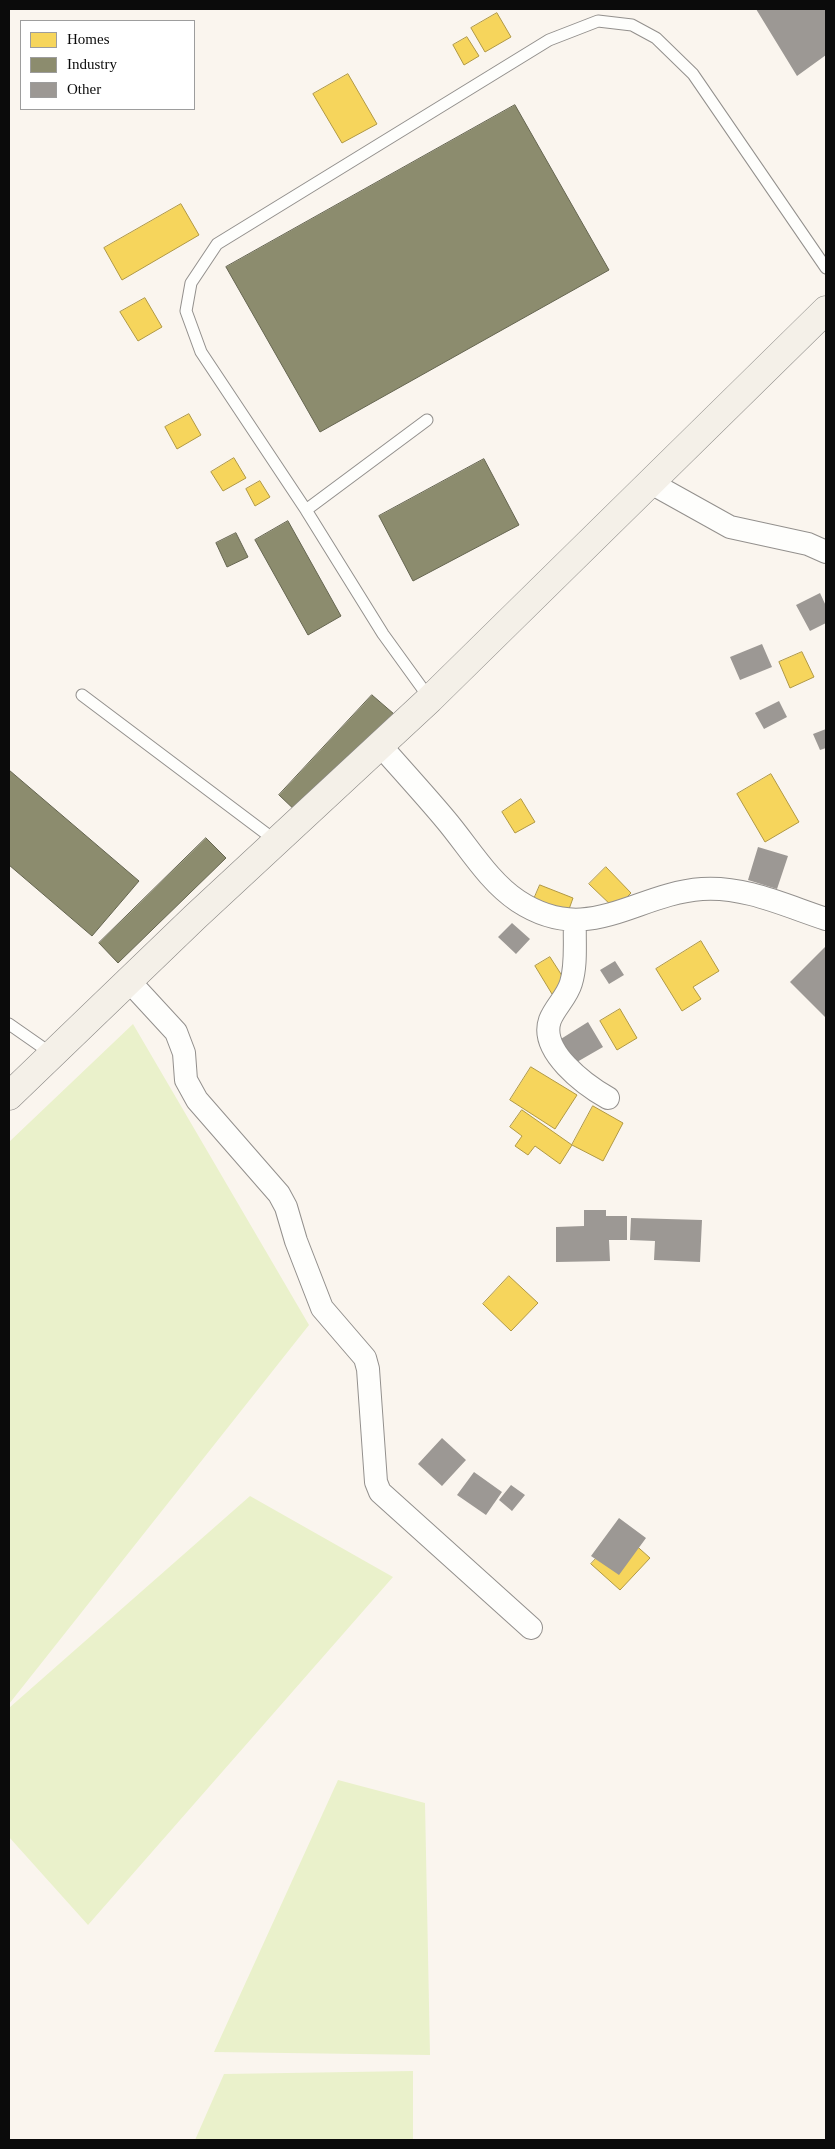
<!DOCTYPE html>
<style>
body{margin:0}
#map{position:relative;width:835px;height:2149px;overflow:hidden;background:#faf5ee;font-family:Georgia,serif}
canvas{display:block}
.frame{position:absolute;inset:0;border:10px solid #0b0b0b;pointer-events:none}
.legend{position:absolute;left:20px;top:20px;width:175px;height:90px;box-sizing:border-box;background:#fff;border:1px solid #9d9d9d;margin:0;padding:6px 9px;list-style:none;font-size:15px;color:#0b0b0b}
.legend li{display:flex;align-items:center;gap:10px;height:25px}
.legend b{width:25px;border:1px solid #9d9d9d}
</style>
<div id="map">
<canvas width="835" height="2149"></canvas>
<div class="frame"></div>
<ul class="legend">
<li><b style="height:14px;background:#f6d55c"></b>Homes</li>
<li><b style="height:14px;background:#8c8c6e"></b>Industry</li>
<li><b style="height:14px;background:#9c9894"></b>Other</li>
</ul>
</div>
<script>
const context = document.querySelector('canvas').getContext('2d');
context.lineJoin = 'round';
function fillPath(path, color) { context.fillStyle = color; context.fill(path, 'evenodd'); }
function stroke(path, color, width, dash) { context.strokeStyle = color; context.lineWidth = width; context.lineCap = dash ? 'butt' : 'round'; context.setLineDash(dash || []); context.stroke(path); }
const green = new Path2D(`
 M133,1024l176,301 -300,379v-562z
 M250,1496l143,81 -305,348 -79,-88v-129z
 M338,1780l87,23 5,252 -216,-3z
 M413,2071v69h-218l29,-66z`);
const homes = new Path2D(`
 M497,13l14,24 -26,15 -14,-24z
 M467,37l12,19 -15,9 -11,-20z
 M348,74l29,50 -35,19 -29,-49z
 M181,204l18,31 -77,45 -18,-32z
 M145,298l17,29 -24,14 -18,-29z
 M189,414l12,21 -24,14 -12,-22z
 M234,458l12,20 -23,13 -12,-19z
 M260,481l10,16 -15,9 -9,-17z
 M802,652l12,25 -24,11 -11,-26z
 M771,774l28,48 -34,20 -28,-48z
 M521,799l14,23 -20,11 -13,-21z
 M606,867l25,26 -16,16 -26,-25z
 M540,885l33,13 -5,14 -34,-13z
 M701,941l18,30 -26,16 8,12 -19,12 -26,-42z
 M550,957l18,28 -16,9 -17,-28z
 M620,1009l17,29 -20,12 -17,-29z
 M531,1067l46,28 -22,34 -45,-29z
 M593,1106l30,17 -20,38 -31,-16z
 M522,1110l50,35 -12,19 -25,-18 -7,9 -13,-9 7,-10 -12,-9z
 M509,1276l29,27 -27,28 -28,-27z
 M621,1532l29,26 -30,32 -29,-26z`);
const industry = new Path2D(`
 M515,105l94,165 -289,162 -94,-165z
 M484,459l35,66 -106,56 -34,-65z
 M288,521l53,95 -33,19 -53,-95z
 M236,533l12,24 -21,10 -11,-24z
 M372,695l22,19 -94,101 -21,-20z
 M9,770l130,111 -47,55 -83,-71z
 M206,838l20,20 -108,105 -19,-20z`);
const building = new Path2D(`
 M756,9h70v46l-29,21z
 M820,593l6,13v17l-16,8 -14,-26z
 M762,644l10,23 -32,13 -10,-23z
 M779,701l8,16 -23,12 -9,-16z
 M826,729v19l-6,2 -7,-16z
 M758,847l30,9 -11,33 -29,-9z
 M512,923l18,16 -14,15 -18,-17z
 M826,946v72l-36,-36z
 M615,961l9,14 -15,9 -9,-14z
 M588,1022l15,25 -33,19 -14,-24z
 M584,1210h22v6h21v24h-18l1,21 -54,1v-35l28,-1z
 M631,1218l71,2 -2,42 -46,-2 1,-19 -25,-1z
 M442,1438l24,22 -24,26 -24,-22z
 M474,1472l28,20 -16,23 -29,-20z
 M511,1485l14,10 -13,16 -13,-11z
 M619,1518l27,20 -27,37 -28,-19z`);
const lane = new Path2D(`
 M306,510l121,-90
 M82,695l194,146
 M430,699l-47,-65 -77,-124 -105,-158 -15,-41 5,-28 26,-39 332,-204 49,-19 34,4 24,13 37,36 133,194
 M9,1024l43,30`);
const street = new Path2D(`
 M651,483l79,44 78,17 18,8
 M380,745c22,25 44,49 65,74 23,27 43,62 73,82 70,46 116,-7 184,-12 43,-3 84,17 124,30
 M575,921c-1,20 2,43 -4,62 -4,14 -16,24 -21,37 -11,31 35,65 58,78
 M129,981l47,51 8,21 2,27 11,20 82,94 7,13 10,34 26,67 43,50 3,11 8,113 4,10 151,136`);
const secondary = new Path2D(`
 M9,1096l186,-179 235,-218 396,-389`);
fillPath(green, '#eaf1cb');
fillPath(homes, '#f6d55c');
stroke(homes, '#b09844', 1);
fillPath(industry, '#8c8c6e');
stroke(industry, '#656550', 1);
fillPath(building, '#9c9894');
stroke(lane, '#93908d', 13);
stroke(street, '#93908d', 24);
stroke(secondary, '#898784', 29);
stroke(lane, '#fefefc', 11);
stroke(street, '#fefefc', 22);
stroke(secondary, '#f4f0e8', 28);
</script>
